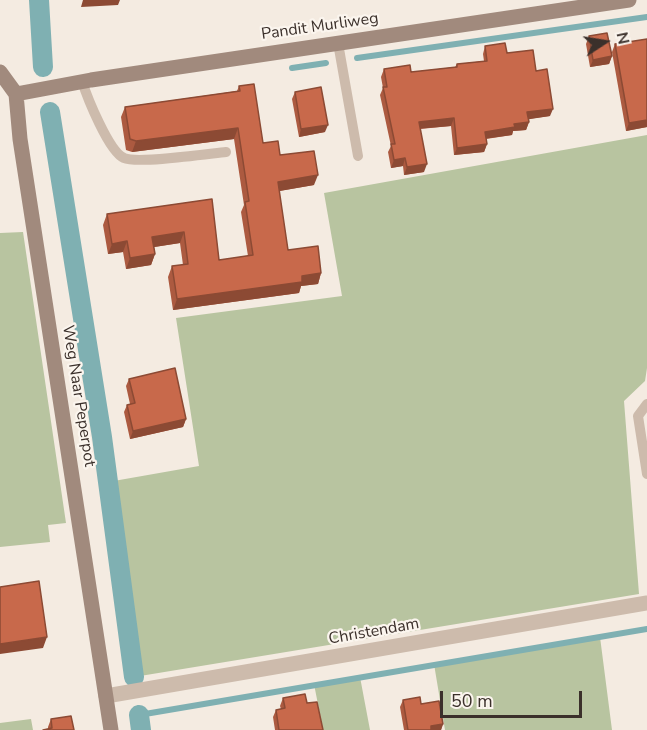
<!DOCTYPE html>
<style>
body{margin:0}
#map{position:relative;width:647px;height:730px;overflow:hidden;background:#f4ebe1;font-family:"Nunito Sans",sans-serif}
canvas{display:block}
.north{position:absolute;left:575px;top:12px;width:60px;height:60px;-webkit-text-stroke:4px #fbf5ee;paint-order:stroke;rotate:78deg;font-size:16px;font-weight:700;line-height:24px;text-align:center;color:#3b302b}
.north::after{content:'';display:block;margin:auto;width:21px;height:27px;background:#3b302b;clip-path:polygon(50% 0,100% 100%,50% 72%,0 100%)}
.scale{position:absolute;left:440px;top:691px;width:142px;height:27px;box-sizing:border-box;border:3px solid #3b302b;border-top:0;padding-left:8px;font-size:18px;line-height:21px;white-space:nowrap;color:#3b302b;-webkit-text-stroke:4px #fbf5ee;paint-order:stroke}
</style>
<div id="map">
<canvas width="647" height="730"></canvas>
<div class="north">N</div>
<div class="scale">50 m</div>
</div>
<script>
const context = document.querySelector('canvas').getContext('2d');
context.lineJoin = 'round';
function fillPath(path, color) { context.fillStyle = color; context.fill(path, 'evenodd'); }
function stroke(path, color, width, dash) { context.strokeStyle = color; context.lineWidth = width; context.lineCap = dash ? 'butt' : 'round'; context.setLineDash(dash || []); context.stroke(path); }
function label(font, color, halo, rows, align = 'center') {
  context.font = font + ' "Nunito Sans",sans-serif'; context.lineWidth = 4.5; context.setLineDash([]); context.textBaseline = 'middle'; context.strokeStyle = halo; context.fillStyle = color; for (const [text, x, y, turn = 0] of rows) {
    context.save(); context.translate(x, y); context.rotate((+turn || 0) * Math.PI / 180); context.textAlign = isNaN(turn) ? turn : align; if (halo) context.strokeText(text, 0, 0); context.fillText(text, 0, 0); context.restore();
  }
}
const green = new Path2D(`
 M647,135v233l-2,13 -21,20 15,193 -505,83 -26,-195 91,-16 -23,-148 166,-22 -18,-103z
 M23,232l43,291 -18,2 2,17 -50,5v-314z
 M600,637l12,93h-167l-11,-66z
 M360,677l10,53h-47l-9,-46z
 M31,719l2,11h-33v-7z`);
const stream = new Path2D(`
 M357,58l290,-41
 M292,68l34,-5
 M139,715l508,-86`);
const canal = new Path2D(`
 M39,0l4,67
 M50,112l52,325 32,240
 M139,715l2,15`);
const lane = new Path2D(`
 M338,43l20,113
 M82,81c5,16 27,71 42,77 13,6 83,-4 102,-6
 M647,404l-9,12 9,58`);
const street = new Path2D(`
 M106,696l541,-93`);
const secondary = new Path2D(`
 M0,72l16,22 4,45 91,591
 M16,94l75,-14 538,-80`);
const wall = new Path2D(`
 M589,36l23,20 -3,8 -19,3 -4,-23z
 M647,39v88l-21,4 -14,-79 3,-8z
 M485,46l22,7 29,18 14,45 -22,3 1,3 -3,8 -13,1 -1,4 -26,4 1,5 -3,8 -30,3 -3,-29 -31,3 4,43 -20,3 -1,-9 -12,2 -3,-16 3,-6 -11,-51 3,-7 -2,-11 3,-8 27,3 44,-5 2,-3 27,-3 -1,-7z
 M239,86l24,57 17,12 34,30 -35,6 9,59 33,23 -3,11 -17,2 -2,7 -126,17 -5,-33 4,-11 11,-1 -3,-22 -26,4 1,7 -4,11 -25,4 -3,-17 -15,2 -5,-29 4,-11 105,-15 7,61 29,-4 -7,-44 3,-7 -10,-66 -102,13 -6,-2 -5,-33 4,-10 112,-16z
 M295,92l30,40 -26,5 -7,-38z
 M129,379l57,40 -3,8 -53,12 -6,-27 3,-7 3,-1 -4,-18z
 M283,698l24,5 16,27h-48l-2,-13 3,-7 5,-1 -1,-3z
 M403,700l18,4 22,20 -2,6h-37l-4,-23z
 M51,719l23,11 -26,-1v-2z`);
const shadedWall = new Path2D(`
 M83,0h37l-2,5 -37,2z
 M612,56l-3,8 -19,3 3,-7z
 M553,109l-3,7 -26,4 3,-8z
 M454,118l-3,8 -35,3 3,-7z
 M647,120v7l-21,4 3,-8z
 M529,122l-3,8 -13,1 -1,4 -29,4 2,-7 29,-8z
 M328,125l-3,7 -26,5 2,-8z
 M238,128l-4,11 -102,13 4,-11z
 M487,144l-3,8 -30,3 3,-7z
 M405,158l-2,8 -12,2 3,-8z
 M427,164l-3,8 -20,3 3,-8z
 M318,175l-4,10 -40,7 4,-10z
 M184,232l-4,11 -32,5 4,-11z
 M127,241l-4,11 -15,2 4,-10z
 M155,254l-4,11 -25,4 4,-11z
 M321,273l-3,11 -17,2 -2,7 -126,17 4,-11z
 M186,419l-3,8 -53,12 3,-8z
 M47,637l-4,11 -43,6v-10z
 M443,724l-2,6h-12l2,-4z`);
const building = new Path2D(`
 M607,33l5,23 -19,4 -4,-24z
 M647,39v81l-18,3 -14,-79z
 M505,43l2,10 26,-3 3,21 11,-2 6,40 -26,3 2,10 -15,2 1,3 -30,5 2,12 -30,4 -3,-30 -35,4 8,42 -20,3 -2,-9 -11,2 -3,-16h4l-12,-57h4l-3,-18 26,-4 1,7 46,-5v-3l30,-3 -2,-15z
 M254,84l9,59 15,-2 2,14 34,-4 4,24 -40,7 10,68 30,-4 3,27 -19,3v6l-125,17 -5,-33 16,-2 -4,-32 -32,5 3,17 -25,4 -3,-17 -15,3 -5,-30 105,-15 7,61 34,-5 -8,-53 4,-1 -11,-73 -102,13 -6,-2 -5,-32 115,-16 -1,-5z
 M321,87l7,38 -27,4 -6,-37z
 M175,368l11,51 -53,12 -6,-26 8,-2 -6,-24z
 M39,581l8,56 -47,7v-57z
 M305,694l2,9 10,-1 6,28h-44l-3,-20 9,-2 -2,-10z
 M420,697l1,7 18,-3 4,23 -12,2v4h-23l-5,-30z
 M71,716l3,14h-31l9,-2 -1,-9z`);
const streetNames = [
 ["Pandit Murliweg",320,27,-8],
 ["Weg Naar Peperpot",78,396,81],
 ["Christendam",374,632,-10]
];
fillPath(green, '#b8c4a0');
stroke(stream, '#7fb0b2', 6);
stroke(canal, '#7fb0b2', 20);
stroke(lane, '#cdbbac', 10);
stroke(street, '#cdbbac', 15);
stroke(secondary, '#a18a7d', 15);
fillPath(wall, '#ac5a40');
fillPath(shadedWall, '#8c4a34');
fillPath(building, '#c8694b');
stroke(building, '#8c4a34', 1.5);
label('16px', '#3b302b', '#fbf5ee', streetNames);
</script>
